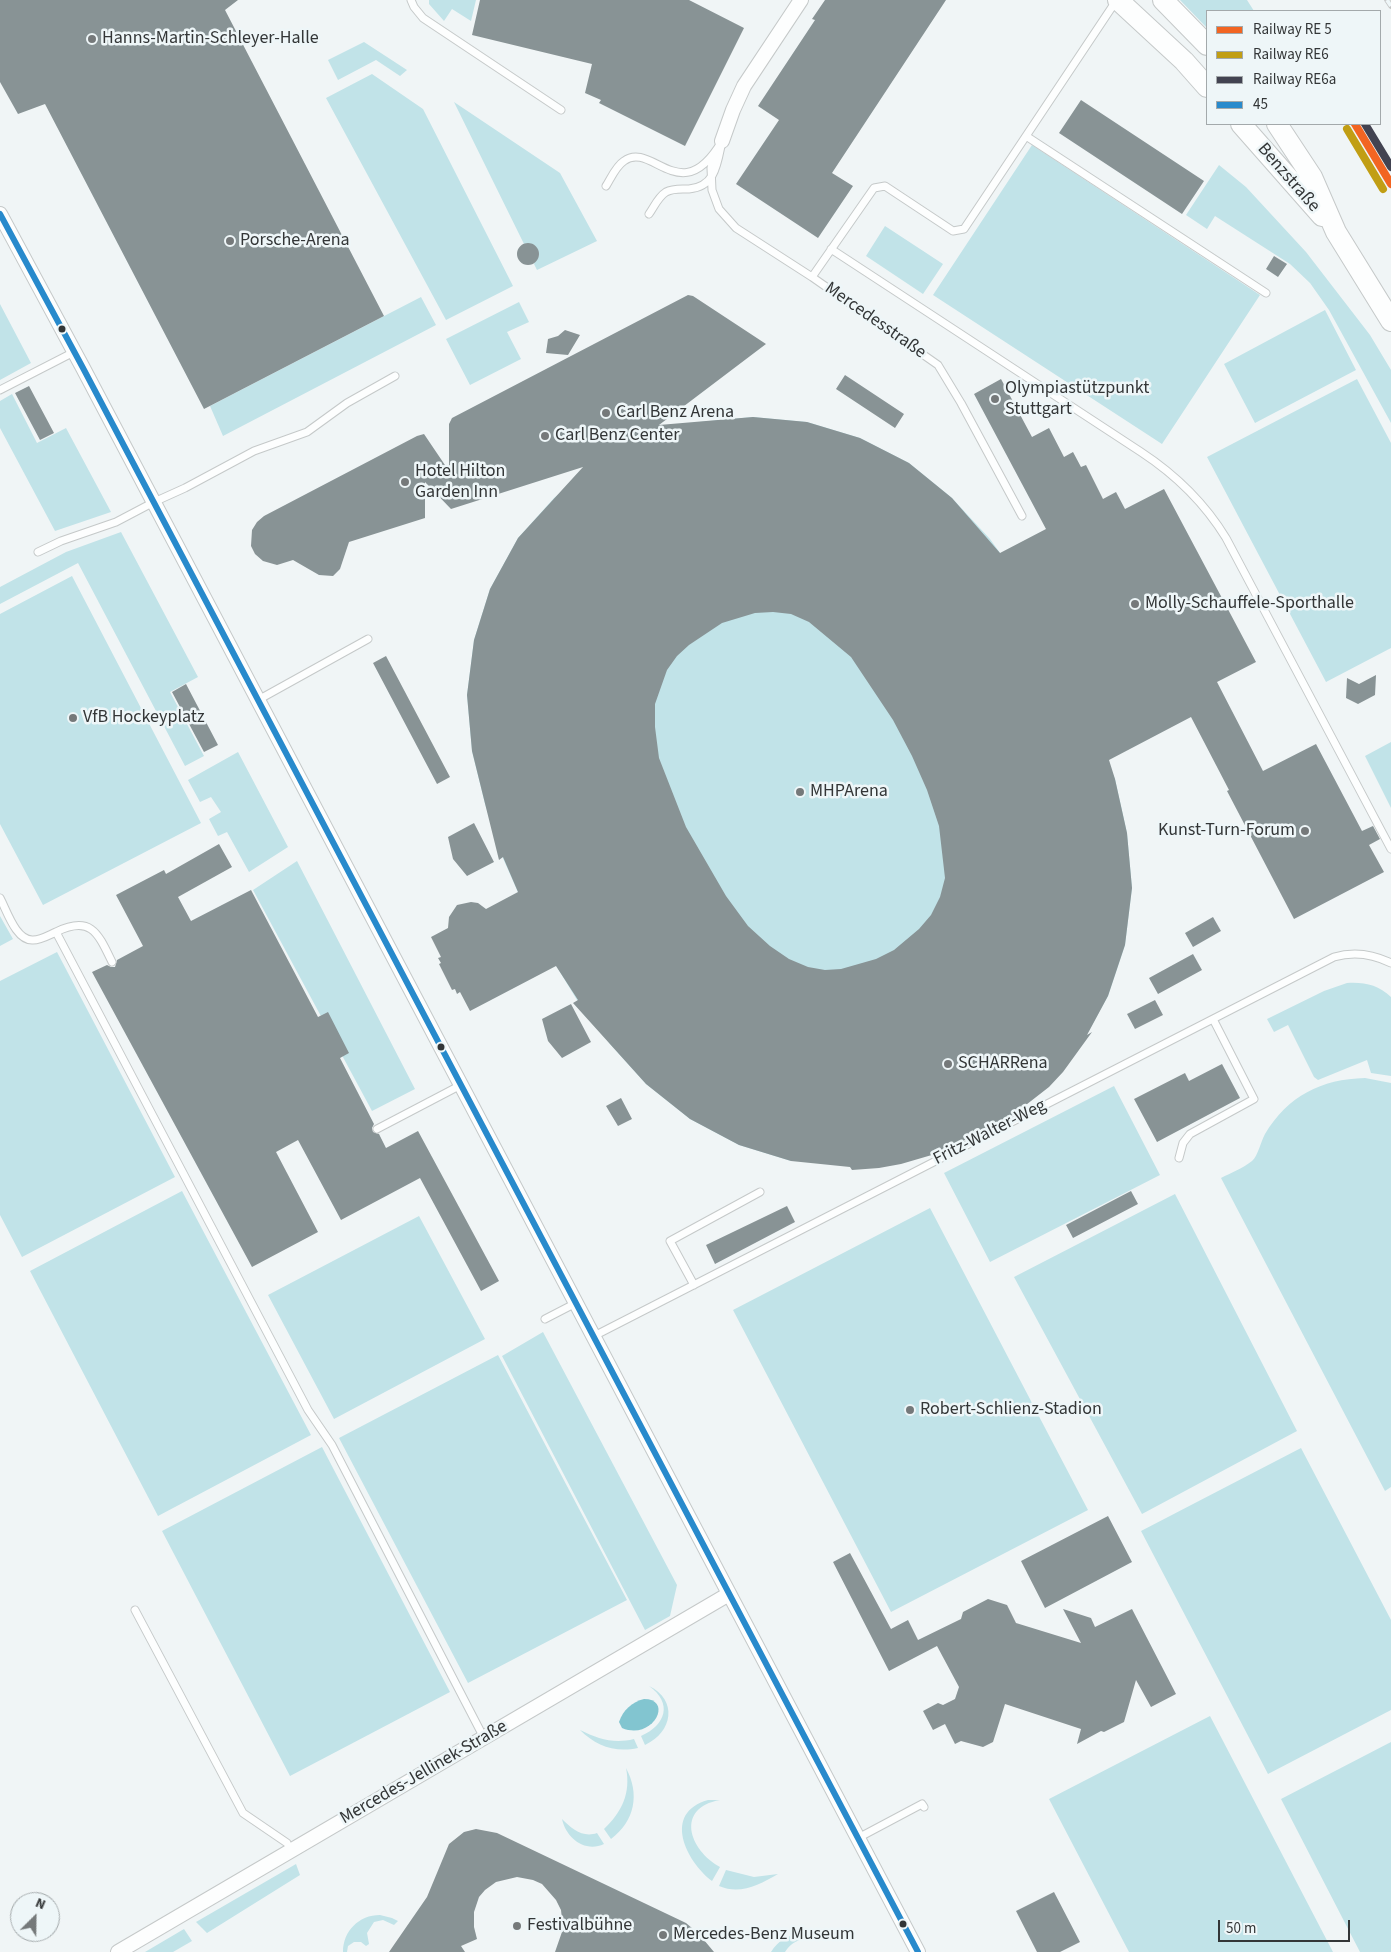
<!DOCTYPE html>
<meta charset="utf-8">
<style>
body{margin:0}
#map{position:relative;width:1391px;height:1952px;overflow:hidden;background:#f0f5f6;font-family:"Source Sans 3",sans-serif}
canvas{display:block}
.legend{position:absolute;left:1206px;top:10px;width:175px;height:115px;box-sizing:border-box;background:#eef6f8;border:1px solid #a3a9ab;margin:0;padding:6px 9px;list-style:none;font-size:15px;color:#333637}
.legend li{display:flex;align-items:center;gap:10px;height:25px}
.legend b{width:25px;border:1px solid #a3a9ab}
.north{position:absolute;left:10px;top:1892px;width:50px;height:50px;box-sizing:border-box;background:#eef6f8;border:1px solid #a3a9ab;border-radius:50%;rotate:23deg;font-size:14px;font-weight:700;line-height:20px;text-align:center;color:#333637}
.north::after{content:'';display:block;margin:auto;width:18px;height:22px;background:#75797a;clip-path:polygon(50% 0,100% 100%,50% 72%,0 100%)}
.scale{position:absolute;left:1218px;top:1920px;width:132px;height:22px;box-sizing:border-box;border:2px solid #333637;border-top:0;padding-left:6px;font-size:15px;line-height:18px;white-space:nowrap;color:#333637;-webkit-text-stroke:4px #eef6f8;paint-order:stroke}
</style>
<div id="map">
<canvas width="1391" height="1952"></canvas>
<ul class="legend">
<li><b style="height:6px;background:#f26522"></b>Railway RE 5</li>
<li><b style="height:6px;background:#c19e14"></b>Railway RE6</li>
<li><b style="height:6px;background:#424351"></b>Railway RE6a</li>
<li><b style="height:6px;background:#288acc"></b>45</li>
</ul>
<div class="north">N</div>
<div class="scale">50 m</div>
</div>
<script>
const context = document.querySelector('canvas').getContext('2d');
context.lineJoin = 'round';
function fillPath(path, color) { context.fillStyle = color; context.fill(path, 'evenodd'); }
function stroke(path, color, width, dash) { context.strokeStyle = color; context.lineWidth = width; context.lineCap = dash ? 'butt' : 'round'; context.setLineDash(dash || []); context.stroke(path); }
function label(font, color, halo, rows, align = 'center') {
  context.font = font + ' "Source Sans 3",sans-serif'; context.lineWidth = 5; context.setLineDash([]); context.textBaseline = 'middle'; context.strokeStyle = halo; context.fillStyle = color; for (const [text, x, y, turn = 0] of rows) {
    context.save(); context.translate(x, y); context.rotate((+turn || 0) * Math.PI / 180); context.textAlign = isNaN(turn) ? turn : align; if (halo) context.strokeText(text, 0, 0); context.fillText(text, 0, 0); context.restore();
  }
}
const green = new Path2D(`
 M429,0h47l-5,21 -19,-12 -8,12 -15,-17z
 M1180,0h67l7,11h-47v17z
 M364,42l43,28 -7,6 -24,-16 -38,20 -10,-20z
 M372,74l51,35 90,177 -67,34 -120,-222z
 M454,102l106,71 37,68 -60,29 -3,-6 5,-9c-1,-8 -6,-13 -15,-11z
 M1032,145l228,150 -98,149 -229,-149z
 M1219,165l27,22 60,65 64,83 21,35v53l-62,-113 -19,-27 -20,-19 -75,-48 -8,13 -21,-14z
 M885,226l58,38 -20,30 -57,-38z
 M421,297l15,28 -213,111 -13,-30z
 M519,302l10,20 -22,10 14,27 -51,26 -24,-46z
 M0,304l31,59 -31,17z
 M1325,310l31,60 -101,53 -31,-59z
 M1357,379l34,64v205l-65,34 -119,-225z
 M12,394l25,49 29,-15 45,84 -56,19 -55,-103v-27z
 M753,417l54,5 53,16 49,25 43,35 38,41 31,43 94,197 12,54 5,55 -7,57 -17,51 -26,47 -291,118 -52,-16 -49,-26 -44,-35 -36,-40 -33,-44 -28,-46 -25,-48 -22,-50 -17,-52 -13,-53 -5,-56 7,-55 16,-51 28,-51 36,-40 43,-35 102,-41z
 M121,532l77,145 -28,15 34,64 -19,10 -107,-203 -78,41v-17l66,-35z
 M72,576l129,247 -158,82 -43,-81v-210z
 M1391,742v66l-26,-52z
 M238,752l50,95 -39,25 -22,-40 -9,4 -9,-17 12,-7 -10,-15 -11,5 -12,-22z
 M297,861l118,228 -43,22 -119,-221z
 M0,916l13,23 -13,7z
 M57,952l118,225 -153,80 -22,-42v-234z
 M1347,983c18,-1 31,2 44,14v79l-20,-3 -4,-13 -49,20 -4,-3 -26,-52 -14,7 -7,-13 57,-28z
 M1365,1078l26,5v404l-6,4 -164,-313c10,-5 22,-10 31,-17 6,-5 9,-20 13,-27 23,-38 56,-55 100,-56z
 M1114,1086l46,89 -170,87 -46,-89z
 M182,1191l129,244 -153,81 -128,-245z
 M1175,1194l122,237 -155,83 -128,-237z
 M930,1208l158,302 -197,102 -158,-302z
 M419,1216l66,123 -151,80 -66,-124z
 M543,1332l134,253 -7,31 -25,14 -143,-274z
 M498,1355l129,245 -159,83 -129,-245z
 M322,1447l128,245 -160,84 -128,-245z
 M1301,1448l90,172v90l-123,64 -127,-243z
 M649,1686c29,14 24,46 -4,59l-4,-9c25,-11 32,-33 8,-50z
 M1210,1716l123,236h-204l-80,-153z
 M580,1730c18,9 34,14 54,9l4,9c-23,5 -42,-2 -58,-18z
 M1391,1742v210h-31l-79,-153z
 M626,1768c14,26 9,53 -15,71l-7,-10c18,-17 27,-36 22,-61z
 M708,1800h12c-45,8 -31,50 0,67l-8,14c-26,-20 -50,-68 -4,-81z
 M562,1819c10,10 21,19 35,14l7,11c-19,9 -38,-6 -42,-25z
 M296,1864l4,11 -93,58 -11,-11z
 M726,1870l28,7 24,-3c-19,11 -38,21 -59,12z
 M380,1915l12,3 6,3 -4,4 -11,-5 -9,2 -7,11 2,11 -3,2 -5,-4h-7l-6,4 -1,6h-4c0,-21 16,-37 37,-37z
 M184,1929l8,12 -19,11h-28z
 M800,1934l10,2 8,4c-14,-4 -25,0 -33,12h-14c7,-11 16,-17 29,-18z`);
const water = new Path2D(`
 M644,1699c30,0 9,42 -22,29l-3,-6c4,-12 13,-20 25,-23z`);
const building = new Path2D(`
 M0,0h238l-13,10 159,306 -180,93 -159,-305 -27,10 -18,-32z
 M480,0h209l55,28 -59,118 -86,-43 2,-3 -16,-7 7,-29 -120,-29z
 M825,0h121l-114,173 21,13 -35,52 -82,-54 43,-64 -21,-14 57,-86 -3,-1z
 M1081,100l123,81 -22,33 -123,-81z
 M517 254a11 11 0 1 1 22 0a11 11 0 1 1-22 0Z
 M1274,256l13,8 -9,13 -12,-8z
 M688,295l5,1 73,48 -107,81 94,-8 54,5 53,16 49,25 43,35 48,55 46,-24 -72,-135 27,-15 31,58 17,-9 15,29 9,-5 8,15 5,-2 17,34 13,-7 9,17 39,-20 92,173 -39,20 46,89 53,-27 46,87 11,-5 7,13 -11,6 15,27 -90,47 -67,-128 2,-1 -38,-73 -82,43 6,19 12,54 5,55 -7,57 -17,51 -21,39 5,-3 -29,40 -14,15 -36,28 -71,37 -41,12 -22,4 -27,2 -2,-3 -59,-6 -52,-16 -49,-26 -44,-35 -73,-81 5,-3 -22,-34 -86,45 -10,-19 -3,2 -2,-5 -3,1 -13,-26 2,-1 -3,-5 3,-1 -10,-20 17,-9 1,-11 8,-12 14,-3 7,1 8,6 32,-17 -15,-35 -4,3 -27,-109 -5,-56 7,-55 16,-51 28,-51 65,-71 -132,42 -26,-27v36l-76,24 -9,27 -7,7 -14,-1 -26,-15 -16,5 -14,-4 -8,-7 -4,-8 1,-16 5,-8 7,-6 153,-80 7,-2 25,37v-47l3,-6zM773,612l18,2 18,8 42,35 42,63 19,36 15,34 12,36 6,52 -5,19 -9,18 -12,14 -25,21 -18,9 -35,10 -16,1 -17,-3 -19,-8 -19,-13 -22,-20 -22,-30 -40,-69 -27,-69 -4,-31v-23l12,-34 10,-14 12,-11 33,-22 33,-10z
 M565,330l15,5 -12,20 -22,-2 2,-14 10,-3z
 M845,375l59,39 -9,14 -59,-39z
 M29,386l25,47 -14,7 -25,-47z
 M386,656l64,121 -13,7 -64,-121z
 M1376,675l-1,20 -17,9 -12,-6 1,-20 12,6z
 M186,684l32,61 -14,7 -32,-60z
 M474,823l20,39 -27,14 -14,-17 -5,-22z
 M219,844l13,23 -54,30 13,24 60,-31 67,127 10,-5 21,41 -9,5 34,66 -2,4 1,4 6,2 7,14 32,-17 81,150 -18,10 -61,-113 -79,42 -43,-80 -22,12 42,80 -66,35 -160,-295 15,-7 4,2h4l2,-7 26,-14 -27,-51 48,-25 2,4z
 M1213,917l8,14 -28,16 -8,-14z
 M1193,954l9,16 -44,24 -9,-16z
 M1155,1000l8,15 -28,14 -8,-15z
 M571,1004l20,38 -29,16 -14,-17 -6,-22z
 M1222,1064l18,34 -83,44 -23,-43 51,-26 4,8z
 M621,1098l11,21 -14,7 -12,-20z
 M1131,1191l7,13 -65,34 -7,-13z
 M787,1206l8,16 -80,42 -9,-19z
 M1108,1516l24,46 -87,46 -24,-47z
 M850,1553l41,76 17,-9 10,20 43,-21 2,-7 25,-13 19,6 9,18 65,20 -18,-34 28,9 4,9 37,-18 44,85 -25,13 -15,-27 -12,42 -20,10 -3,-1 -24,13 4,-15 -76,-25 -12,38 -10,5 -22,-6 -6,3 -10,-20 -12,6 -10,-19 15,-8 5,2 12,-6 4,-12 -22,-41 -48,25 -56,-109z
 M476,1829l21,4 189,90 13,11 15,18h-159l8,-23 -2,-19 -5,-10 -14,-16 -9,-4 -16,-3 -21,5 -11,8 -6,7 -5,15v15l3,12 -16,7 4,6h-76l38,-55 22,-53 15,-12z
 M1054,1892l26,50 -20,10h-23l-21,-41z`);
const service = new Path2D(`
 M411,0l3,7 9,11 138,92
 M1026,136l240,157
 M715,153l-4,15 1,22 7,19 17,19 76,49 126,88 23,38 61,113
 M606,186c5,-8 10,-20 18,-25 28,-21 57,50 98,-20
 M649,214c5,-7 9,-17 17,-22 7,-4 15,-3 23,-3 25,-2 28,-23 32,-43
 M831,249l310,203c35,23 63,50 85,86l165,311
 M812,277l62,-89 11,-2 68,45 11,-2 152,-228
 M0,390l74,-38
 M38,552l23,-11 55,-19 38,-20 31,-14 69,-37 53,-19 40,-29 48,-27
 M258,700l110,-61
 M0,898c7,13 16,43 33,42 8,0 16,-5 23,-8l252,478 24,35 152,293
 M56,932c35,-17 42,1 56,30
 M377,1129l84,-44
 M1179,1158l4,-15 7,-9 64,-35 -41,-80
 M694,1285l-24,-44 90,-49
 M545,1319l31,-16
 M594,1336l740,-379c20,-6 39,-3 57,6
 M135,1610l108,203 44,30 4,8
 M858,1838l64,-34 2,3`);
const minor = new Path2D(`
 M722,141l11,-31 11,-24 57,-86
 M0,214l83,154 835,1584
 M118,1952l611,-358`);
const secondary = new Path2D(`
 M1118,0l66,61 23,26
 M1163,0l44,45
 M1241,124l81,92
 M1277,124l35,53 24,55 55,89`);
const rail = new Path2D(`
 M1387,0l4,6`);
const bus1 = new Path2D(`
 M0,214l83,154 835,1584`);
const rail1 = new Path2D(`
 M1355,124l36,60`);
const rail2 = new Path2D(`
 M1347,129l36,60`);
const rail3 = new Path2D(`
 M1365,124l26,43`);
const markers = [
 [92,39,5,"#75797a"],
 [230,241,5,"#75797a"],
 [62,329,4.5,"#333637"],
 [995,399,5,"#75797a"],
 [606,413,5,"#75797a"],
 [545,436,5,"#75797a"],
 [405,482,5,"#75797a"],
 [1135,604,5,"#75797a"],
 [73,718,5,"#75797a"],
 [800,792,5,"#75797a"],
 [1305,831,5,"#75797a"],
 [441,1047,4.5,"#333637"],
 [948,1064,5,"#75797a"],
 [910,1410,5,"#75797a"],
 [903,1924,4.5,"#333637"],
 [517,1926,5,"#75797a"],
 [663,1935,5,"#75797a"]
];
const poiNames = [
 ["Hanns-Martin-Schleyer-Halle",102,39],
 ["Porsche-Arena",240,241],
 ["Olympiastützpunkt",1005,389],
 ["Stuttgart",1005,410],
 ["Carl Benz Arena",616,413],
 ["Carl Benz Center",555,436],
 ["Hotel Hilton",415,472],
 ["Garden Inn",415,493],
 ["Molly-Schauffele-Sporthalle",1145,604],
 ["VfB Hockeyplatz",83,718],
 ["MHPArena",810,792],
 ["Kunst-Turn-Forum",1295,831,"right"],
 ["SCHARRena",958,1064],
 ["Robert-Schlienz-Stadion",920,1410],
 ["Festivalbühne",527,1926],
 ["Mercedes-Benz Museum",673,1935]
];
const streetNames = [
 ["Benzstraße",1288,178,49],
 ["Mercedesstraße",875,321,35],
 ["Fritz-Walter-Weg",990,1133,-27],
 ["Mercedes-Jellinek-Straße",424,1773,-30]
];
fillPath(green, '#c1e3e8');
fillPath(water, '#82c5d0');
fillPath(building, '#889395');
stroke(service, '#c5c9c9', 9);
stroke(minor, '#c5c9c9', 16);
stroke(secondary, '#c5c9c9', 22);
stroke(service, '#fdfefe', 7);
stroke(minor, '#fdfefe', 14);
stroke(secondary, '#fdfefe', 20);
stroke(rail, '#c3c4c4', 5.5);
stroke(rail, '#eef6f8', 4, [11]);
stroke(bus1, '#288acc', 6);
stroke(rail1, '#f26522', 8);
stroke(rail2, '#c19e14', 8);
stroke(rail3, '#424351', 8);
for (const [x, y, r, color] of markers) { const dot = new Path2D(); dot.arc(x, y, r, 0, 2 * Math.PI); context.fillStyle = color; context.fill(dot); stroke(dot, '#eef6f8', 2); }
label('18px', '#333637', '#eef6f8', poiNames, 'left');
label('18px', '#333637', '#eef6f8', streetNames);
</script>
